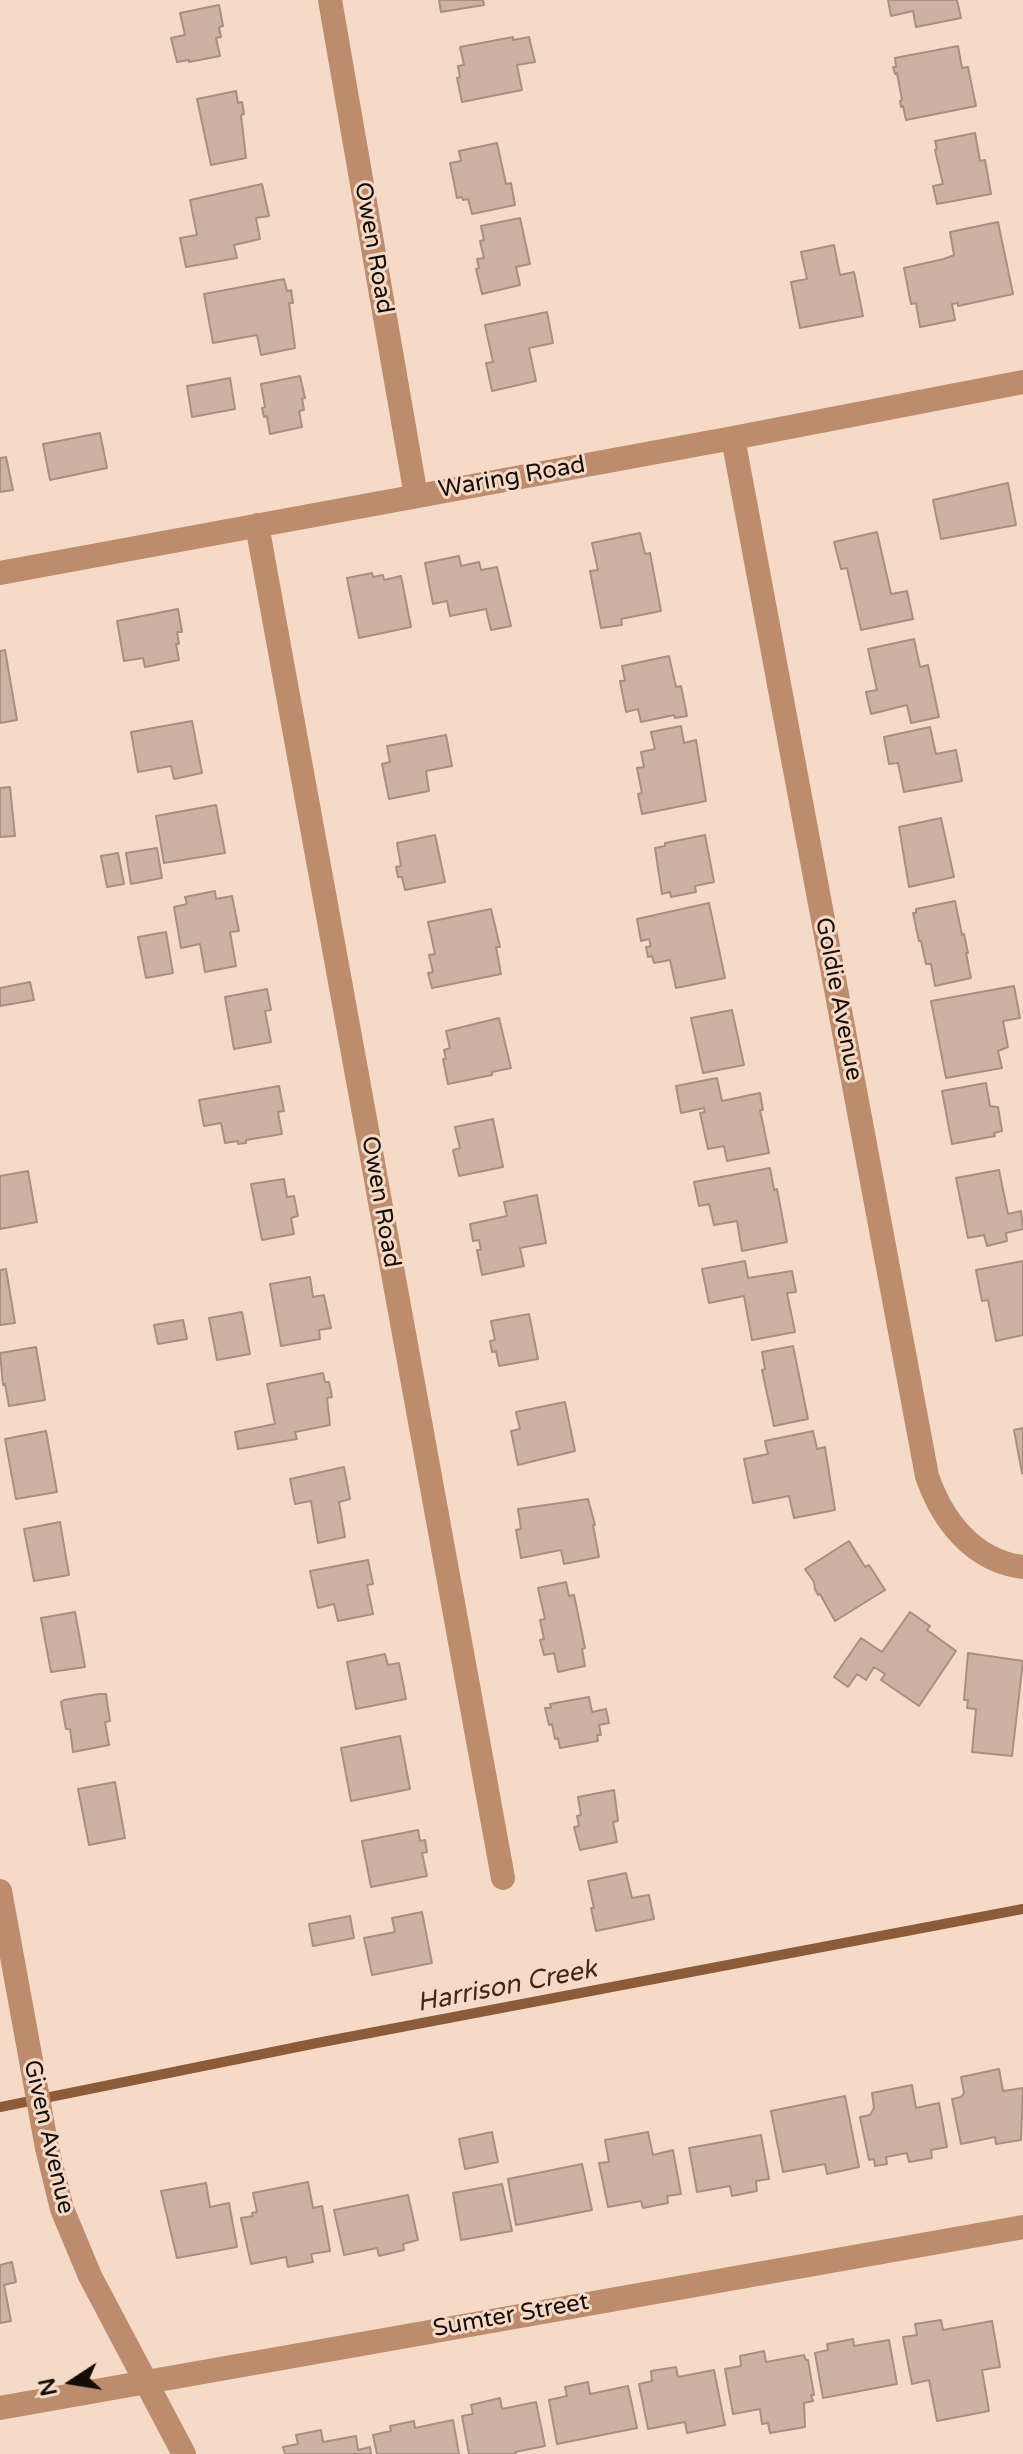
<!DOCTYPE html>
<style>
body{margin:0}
#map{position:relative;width:1023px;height:2454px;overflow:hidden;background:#f5dac8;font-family:"Varela Round",sans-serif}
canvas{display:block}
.north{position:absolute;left:32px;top:2342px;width:80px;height:80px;-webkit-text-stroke:6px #f5dac8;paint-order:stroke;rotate:258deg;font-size:22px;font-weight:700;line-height:32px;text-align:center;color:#160d07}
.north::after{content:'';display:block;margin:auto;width:28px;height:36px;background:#160d07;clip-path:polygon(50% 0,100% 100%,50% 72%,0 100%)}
</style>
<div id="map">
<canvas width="1023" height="2454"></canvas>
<div class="north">N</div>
</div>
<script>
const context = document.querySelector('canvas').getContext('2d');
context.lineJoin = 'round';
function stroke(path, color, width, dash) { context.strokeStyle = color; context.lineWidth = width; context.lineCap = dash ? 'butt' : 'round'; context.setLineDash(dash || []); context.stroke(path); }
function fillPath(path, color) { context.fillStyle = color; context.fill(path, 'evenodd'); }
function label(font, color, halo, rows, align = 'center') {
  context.font = font + ' "Varela Round",sans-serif'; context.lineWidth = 6; context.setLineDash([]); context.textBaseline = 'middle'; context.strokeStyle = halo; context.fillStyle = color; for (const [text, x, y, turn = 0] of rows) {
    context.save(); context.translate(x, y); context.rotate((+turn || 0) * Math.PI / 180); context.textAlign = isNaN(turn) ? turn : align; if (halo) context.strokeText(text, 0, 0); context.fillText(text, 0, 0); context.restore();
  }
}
const stream = new Path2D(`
 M0,2107l317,-64 706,-134`);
const building = new Path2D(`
 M439,0h44l1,5 -43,7z
 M888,0h69l4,18 -45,9 -3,-16 -22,5z
 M219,5l4,21 -4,1 2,10 -5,1 4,18 -31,6v-2l-12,2 -6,-24 14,-3 -5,-22z
 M513,37v3l16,-3 6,25 -18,3 5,25 -60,12 -5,-24 3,-1 -2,-11 6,-1 -4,-18z
 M958,46l4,22 6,-1 8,39 -70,14 -3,-14 -2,1 -1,-6 2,-1 -5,-27 -2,1 -2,-7h3l-1,-9z
 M236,91l2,12 4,-1 2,12 -3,1 5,43 -35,7 -14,-66z
 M975,133l5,28 5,-1 6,34 -54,10 -4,-18 10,-2 -8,-34 2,-1 -2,-8z
 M497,143l9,41 5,-1 4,22 -43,9 -4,-15 -5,1 -1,-3 -5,1 -7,-35 11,-2 -2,-10z
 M262,184l7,32 -13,2 4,21 -26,6 3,13 -51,9 -6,-29 17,-3 -7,-35z
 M520,218l10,46 -14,3 4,18 -38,9 -6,-25 3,-1 -2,-9 7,-1 -4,-17 4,-1 -3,-14z
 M998,222l15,72 -55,12v-3l-6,1 3,16 -35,7 -4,-24 -5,1 -7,-36 40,-9 10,-4 -4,-23z
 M834,245l6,30 14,-3 9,44 -63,12 -9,-46 16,-3 -6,-27z
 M284,279l3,12 4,-1 2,13h-4l6,45 -34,7 -4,-20 -44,8 -9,-49z
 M547,312l6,31 -24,5 7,33 -44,10 -6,-28 7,-1 -8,-37z
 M300,376l5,22 -3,1 2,11 -5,1 3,16 -32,7 -3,-18 -3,1 -2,-9 3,-1 -4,-23z
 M230,378l5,31 -43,8 -5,-31z
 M100,433l7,35 -57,12 -7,-36z
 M6,457l7,33 -13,2v-34z
 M1008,483l8,42 -75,14 -8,-39z
 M877,532l14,62 16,-3 6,28 -52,11 -14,-62 -6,1 -7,-27z
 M640,533l5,21 5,-1 11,58 -40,8 1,6 -21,3 -11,-57 8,-1 -6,-27z
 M459,556l2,10 18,-4 2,8 16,-3 14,59 -20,4 -5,-21 -36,7 -3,-15 -14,3 -8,-41z
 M372,573l1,4 10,-2 1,5 17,-4 10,51 -52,11 -12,-60z
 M178,609l4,23h-5l2,12h-3l3,16 -34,7 -2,-9 -19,3 -7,-40z
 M914,639l6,28 8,-2 11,52 -28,6 -4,-18 -36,9 -5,-22 11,-2 -9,-41z
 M5,650l12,70 -17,3v-72z
 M669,656l7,31 5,-1 6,30 -12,2 -1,-3 -33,7 -3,-13 -12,3 -6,-31h5l-3,-15z
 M192,721l10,52 -28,6 -3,-13 -33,6 -7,-40z
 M681,726l3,17 12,-3 10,61 -64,13 -4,-20 4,-1 -5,-25 7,-1 -3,-15 14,-3 -4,-17z
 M930,727l6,27 20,-4 6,31 -58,11 -6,-29 -9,1 -5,-27z
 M446,735l6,31 -26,5 3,20 -40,8 -7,-35 8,-2 -3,-16z
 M10,787l5,49 -15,1v-49z
 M216,805l9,48 -61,10 -8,-47z
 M941,818l13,59 -45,10 -10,-60z
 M435,835l10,47 -40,8 -3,-13h-4l-2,-10 5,-1 -4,-23z
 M705,835l9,47 -19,4 1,6 -25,5 -1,-5 -8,2 -7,-46 10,-2v-3z
 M157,848l5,30 -31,6 -5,-31z
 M118,853l6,31 -17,3 -6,-31z
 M215,891l1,8 16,-3 7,35 -9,1 6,34 -31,6 -5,-28 -19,4 -7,-41 13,-3 -2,-7z
 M955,901l7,34 2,-1 4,19h-2l5,25 -36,8 -4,-22h-5l-5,-23h-2l-6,-28h3v-4z
 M709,903l16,75 -49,10 -6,-28 -16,3 -2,-7 -4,1 -2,-10 5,-1 -2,-7 -8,2 -4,-22z
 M491,909l9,38h-4l5,27 -69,14 -4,-15 5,-1 -4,-17 6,-1 -7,-32z
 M166,932l7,41 -27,5 -8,-41z
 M30,982l4,18 -34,6v-18z
 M1014,986l6,32 -17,3 5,26 -10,4 4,17 -56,10 -15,-77z
 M267,989l4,21 -6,1 6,31 -37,7 -9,-52z
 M732,1010l12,55 -41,8 -12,-55z
 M499,1018l12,50 -19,4v3l-44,9 -5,-25h3l-2,-9 6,-2 -4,-17z
 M717,1078l5,23 38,-8 3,17h-3l9,43 -42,8 -3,-15 -16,3 -8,-36 5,-1 -1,-4 -23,5 -5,-27z
 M986,1083l4,23 8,1 4,24 -8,2 1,3 -43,8 -10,-53z
 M279,1086l5,25 -6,1 4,22 -36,6v3l-8,1v-3l-13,2 -4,-20 -17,3 -5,-26z
 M493,1119l10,48 -44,9 -6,-26 7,-2 -5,-21z
 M770,1168l4,22 3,-1 10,53 -45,9 -5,-30 -23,4 -5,-21 -10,2 -5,-24z
 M999,1170l9,44 13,-3 2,18 -17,4 1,8 -20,5 -3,-11 -16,3 -12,-60z
 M28,1171l9,51 -37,7v-53z
 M284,1179l3,18 7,-1 4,20 -7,2 3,16 -32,6 -11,-56z
 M537,1195l9,48 -26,5 4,18 -42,9 -5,-25h4l-2,-10 -6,1 -3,-17 37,-8 -3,-14z
 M745,1261l3,17 44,-7 4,21 -9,1 8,39 -43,8 -8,-44 -35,7 -7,-34z
 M1023,1261v74l-27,6 -8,-41 -6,1 -6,-31z
 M6,1269l9,54 -15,2v-55z
 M310,1277l3,20 11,-2 7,33 -12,2 1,9 -39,7 -11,-62z
 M242,1312l8,42 -33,6 -8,-42z
 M529,1314l9,45 -39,7 -3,-15 -4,1 -2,-11 5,-1 -4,-19z
 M183,1320l4,19 -29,5 -4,-19z
 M793,1346l15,73 -34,7 -12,-56 3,-1 -3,-17z
 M36,1347l9,53 -36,6 -4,-22 -2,1 -3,-32z
 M323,1373l2,9h4l3,15 -5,1 3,27 -35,7 2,7 -59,10 -3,-17 40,-8 -8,-40z
 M565,1402l10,49 -57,14 -7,-34 9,-2 -4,-17z
 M1023,1428v45h-1l-8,-43z
 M46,1431l11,61 -41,7 -11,-60z
 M813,1431l4,18 8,-2 10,63 -41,8 -5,-22 -36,7 -9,-44 24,-5 -3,-13z
 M344,1467l6,32 -11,3 6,35 -27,6 -7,-42 -16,3 -5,-25z
 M588,1499l7,26h-2l6,32 -35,7 -3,-14 -40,8 -5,-28 5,-1 -3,-20z
 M60,1522l9,53 -35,6 -10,-52z
 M849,1541l16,26 4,-2 16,25 -50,31 -15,-27 -2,1 -3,-6 -1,-7 -9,-13z
 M368,1560l5,24 -6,1 6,29 -35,7 -4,-17 -16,4 -8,-37z
 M566,1582l3,14 5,-1 11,53 -3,1 3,17 -27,6 -4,-19 -10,2 -4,-15 4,-1 -4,-19 5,-1 -7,-31z
 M75,1612l10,55 -34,5 -10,-54z
 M910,1612l20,14 -3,4 29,21 -37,55 -38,-26 4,-6 -11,-7 -8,13 -9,-6 -9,13 -14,-10 27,-39 21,14z
 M968,1653l55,8 -11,95 -40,-4 4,-43 -9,-1 1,-8h-4z
 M385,1654l3,11 11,-2 7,36 -50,10 -9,-47z
 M99,1694h7l4,27 -5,1 4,23 -36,7 -3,-23h-4l-5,-27 3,-2z
 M589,1697l3,15 14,-3 3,14 -10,2 2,10h-4l1,6 -38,7 -2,-10 -3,1 -3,-15 -3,1 -4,-17h6l-1,-4z
 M400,1736l10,53 -59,12 -10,-53z
 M115,1782l10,56 -36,7 -11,-56z
 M614,1790l4,31 -5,1 4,20 -37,8 -6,-23 5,-1 -2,-10 4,-1 -3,-18z
 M418,1830l2,11 5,-1 2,12 -5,1 5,23 -56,11 -9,-46z
 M626,1873l6,25 17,-3 5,24 -58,12 -5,-23h3l-6,-27z
 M422,1912l10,51 -60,12 -8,-37 31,-6 -3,-14z
 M350,1916l4,22 -41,8 -4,-22z
 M999,2069l4,22 20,-3 -2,52 -25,4 -1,-7 -34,7 -9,-45 9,-2 3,-4 -3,-16z
 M912,2085l4,23 23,-5 8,44 -16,3 1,8 -23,4 -2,-9 -21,4 1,7 -12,2 -1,-7 -5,1 -9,-43 10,-2 4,-7 -2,-15z
 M845,2096l14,71 -32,7 -2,-10 -42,8 -12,-61z
 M492,2132l6,30 -33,7 -6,-30z
 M648,2132l5,23 20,-5 8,44 -14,2 1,7 -25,5 -2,-7 -33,6 -9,-44 10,-1 -4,-22z
 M761,2135l8,44 -13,2 1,10 -25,5 -2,-10 -33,6 -8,-44z
 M582,2164l10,46 -76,15 -8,-46z
 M308,2182l5,26 9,-2 8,45 -19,3 2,8 -25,5 -2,-10 -35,7 -10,-46 12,-2 -1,-3 5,-1 -4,-19z
 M206,2183l4,24 19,-4 8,44 -60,11 -16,-67z
 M502,2184l10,47 -51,9 -8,-47z
 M408,2195l10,45 -15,4 1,6 -25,6 -2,-8 -33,7 -10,-45z
 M12,2262l4,20 -12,3 7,36 -11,2v-58z
 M941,2320l2,10 49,-9 8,46 -18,3 7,41 -52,10 -8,-41 -17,4 -9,-47 14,-2 -2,-11z
 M853,2339l1,7 35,-6 8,44 -74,14 -8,-45 13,-3 -1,-6z
 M764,2351l2,11 38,-7 2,5h2l6,35h-3l2,6 -9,2 1,24 -35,6 -2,-10 -6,1 -2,-15 -27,5 -8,-45 16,-3 -1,-10z
 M676,2367l2,10 36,-7 11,55 -38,8 -2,-11 -37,7 -9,-45 13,-3 -1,-10z
 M588,2382l2,12 38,-8 9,42 -80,16 -8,-44 18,-4 -2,-9z
 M500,2398l2,11 34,-7 9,44 -30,6 1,2h-47l-7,-38 11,-2 -2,-9z
 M453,2420l6,34h-82l-4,-19 18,-4 -1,-5 24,-5 1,7z
 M321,2430l2,12 33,-6 2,14 12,-3 1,7h-86l-2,-7 15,-3 -2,-9z`);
const minor = new Path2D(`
 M330,0l86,496
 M733,438l194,1038c15,44 46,85 96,91
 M257,525l246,1353
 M0,573l733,-135 290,-56
 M0,1891l47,257 15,61 28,67 94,178
 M0,2408l1023,-181`);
const streetNames = [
 ["Owen Road",373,248,80],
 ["Waring Road",512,478,-10],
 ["Goldie Avenue",838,999,79],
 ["Owen Road",380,1202,80],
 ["Given Avenue",48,2137,77],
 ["Sumter Street",511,2316,-10]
];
const waterNames = [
 ["Harrison Creek",507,1987,-11]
];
stroke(stream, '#8c5b39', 10);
fillPath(building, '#cdb2a1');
stroke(building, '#a88f7f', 2);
stroke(minor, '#bc8c6c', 24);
label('24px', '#160d07', '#f5dac8', streetNames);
label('italic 26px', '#432713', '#f5dac8', waterNames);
</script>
